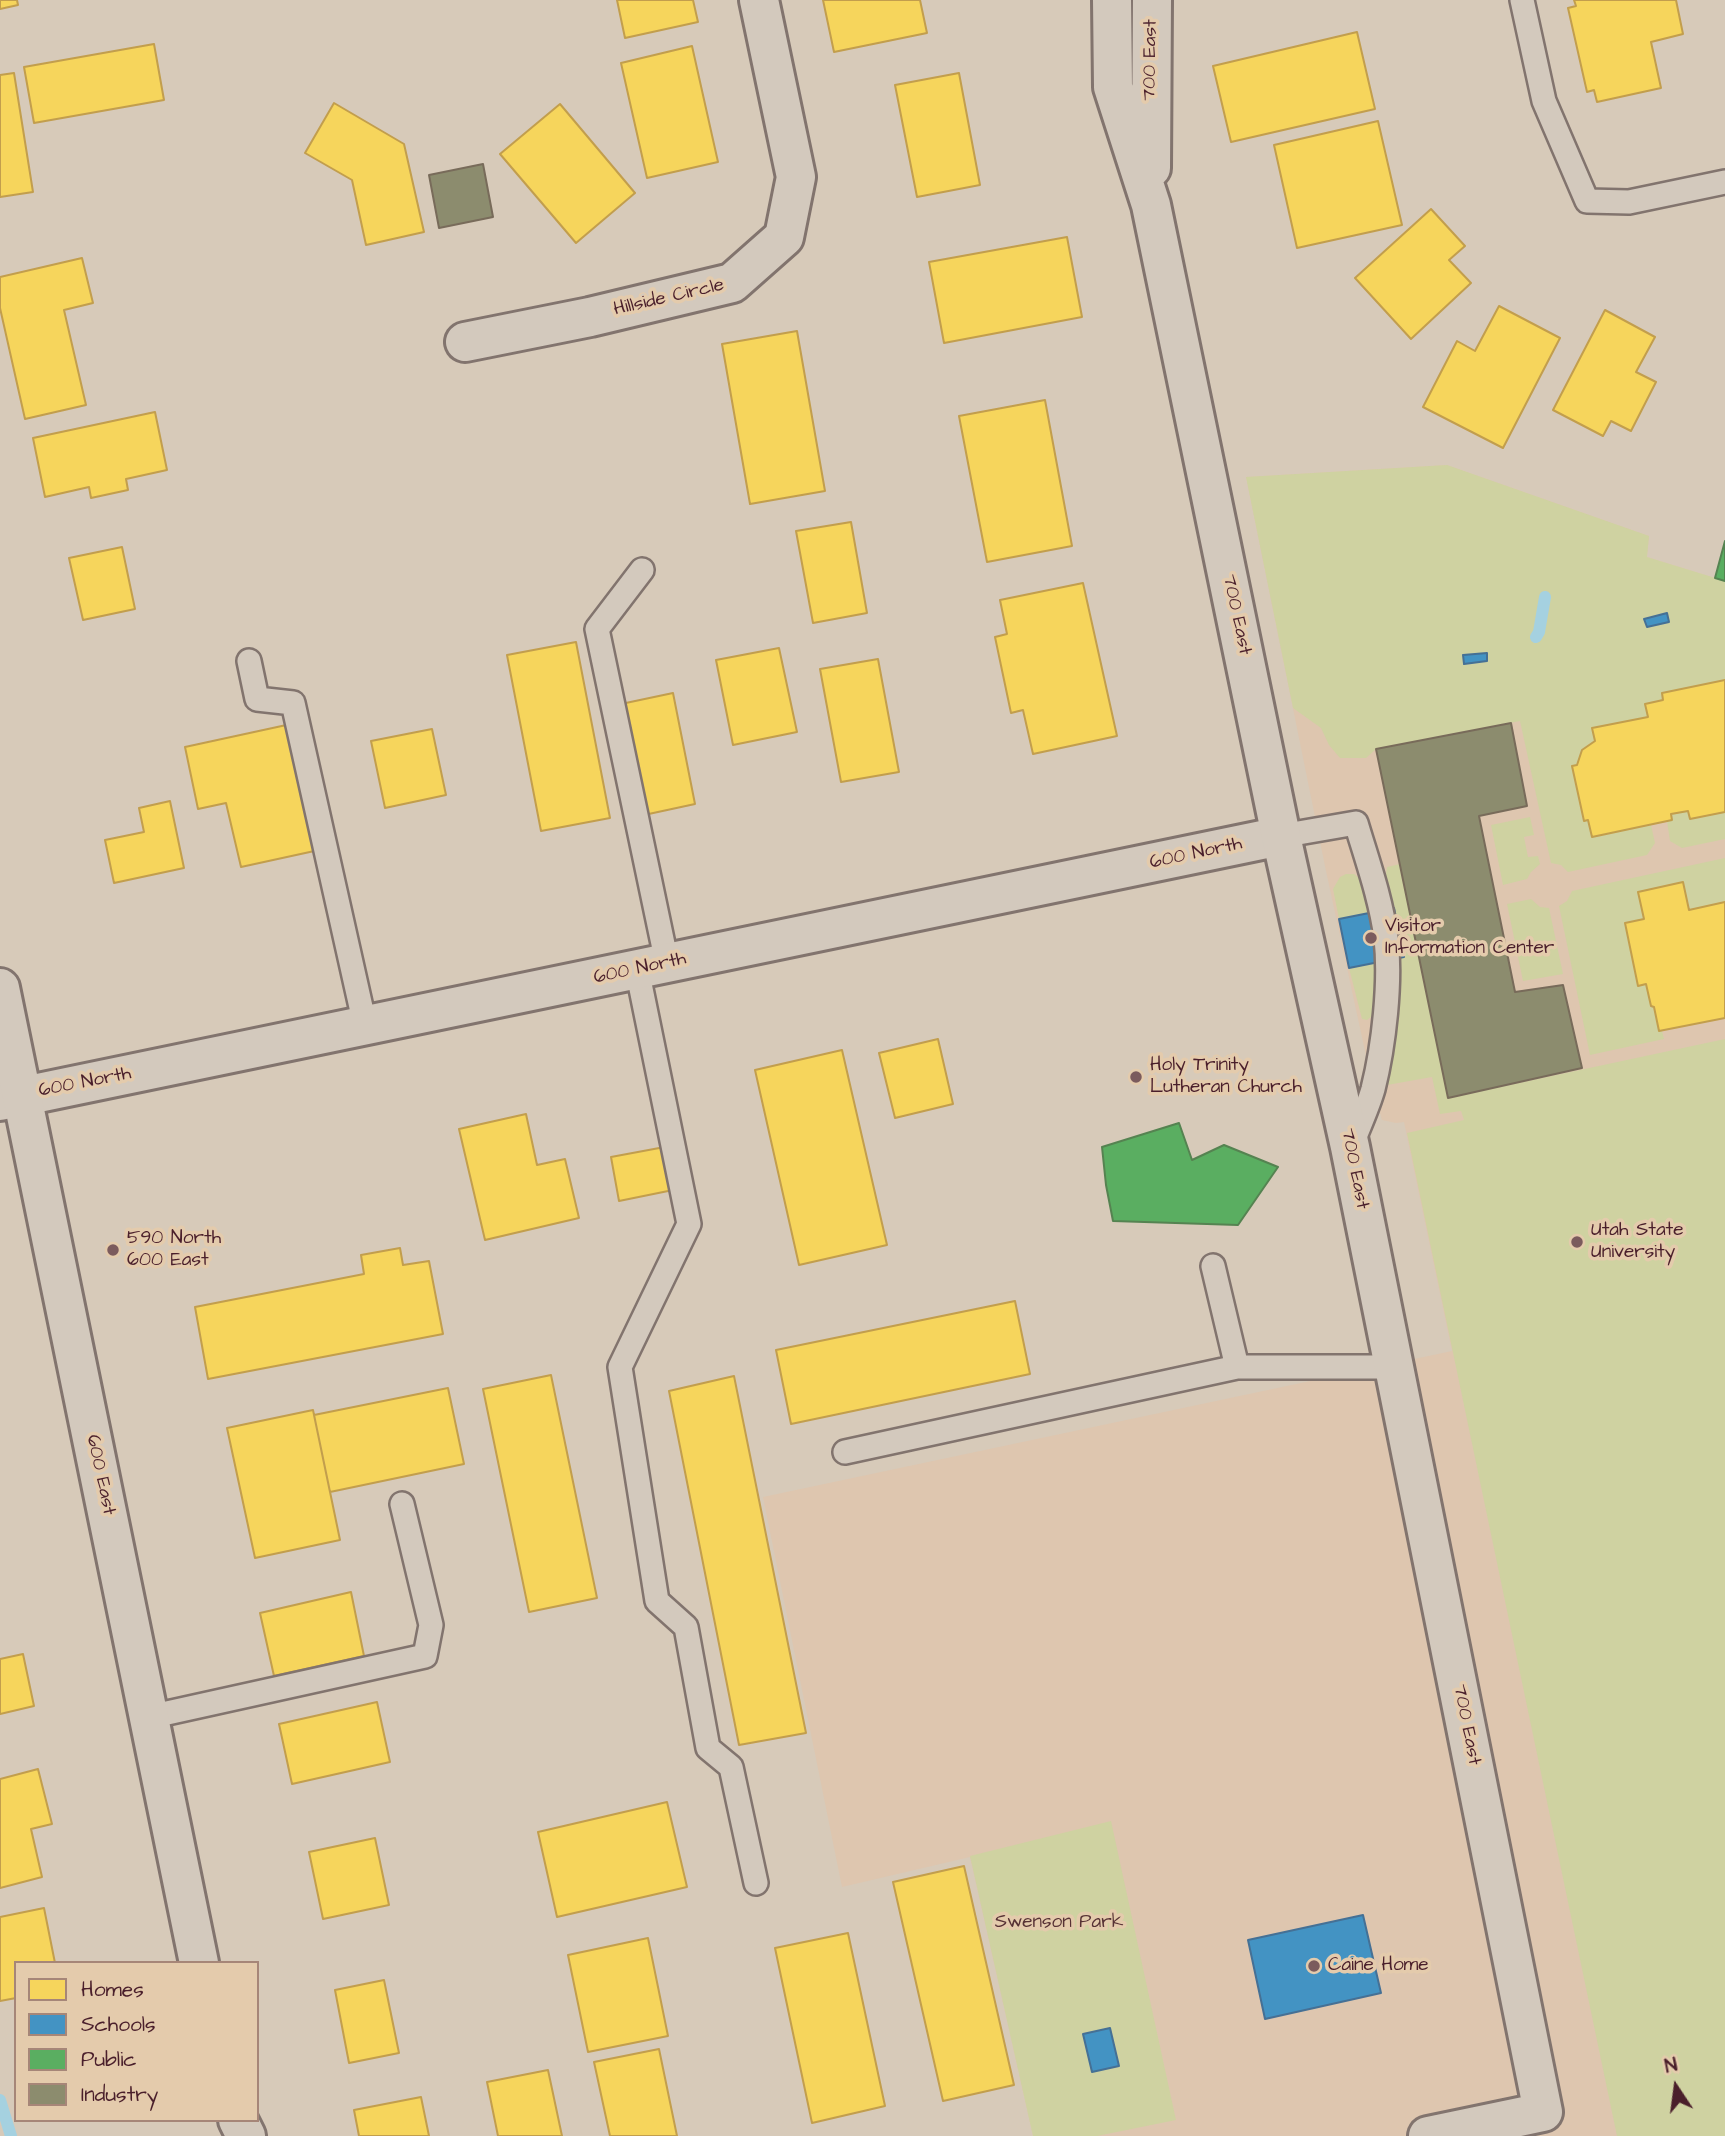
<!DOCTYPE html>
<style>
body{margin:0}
#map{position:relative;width:1725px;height:2136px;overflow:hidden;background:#d7cab9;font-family:"Architects Daughter",sans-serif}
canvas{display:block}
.legend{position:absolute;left:14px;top:1961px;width:245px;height:161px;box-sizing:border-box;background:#e4cbac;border:2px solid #a68678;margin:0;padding:9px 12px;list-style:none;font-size:21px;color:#4a1f2b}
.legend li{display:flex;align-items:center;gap:14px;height:35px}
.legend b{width:35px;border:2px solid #a68678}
.north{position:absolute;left:1641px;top:2052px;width:70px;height:70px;-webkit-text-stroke:5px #e4cbac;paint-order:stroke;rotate:347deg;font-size:19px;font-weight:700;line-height:28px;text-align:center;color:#4a1f2b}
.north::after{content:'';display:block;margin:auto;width:24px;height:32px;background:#4a1f2b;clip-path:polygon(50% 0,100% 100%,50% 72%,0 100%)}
</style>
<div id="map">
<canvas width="1725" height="2136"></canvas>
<ul class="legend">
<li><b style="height:19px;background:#f6d55c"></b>Homes</li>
<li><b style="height:19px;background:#4393c3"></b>Schools</li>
<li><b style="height:19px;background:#5aae61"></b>Public</li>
<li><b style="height:19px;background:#8c8c6e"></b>Industry</li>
</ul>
<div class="north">N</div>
</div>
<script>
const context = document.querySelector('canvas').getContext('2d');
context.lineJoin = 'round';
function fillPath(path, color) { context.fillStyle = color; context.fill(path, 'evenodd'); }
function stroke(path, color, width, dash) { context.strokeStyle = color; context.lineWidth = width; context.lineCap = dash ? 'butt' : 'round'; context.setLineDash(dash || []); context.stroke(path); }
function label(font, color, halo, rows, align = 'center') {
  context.font = font + ' "Architects Daughter",sans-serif'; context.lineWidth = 7; context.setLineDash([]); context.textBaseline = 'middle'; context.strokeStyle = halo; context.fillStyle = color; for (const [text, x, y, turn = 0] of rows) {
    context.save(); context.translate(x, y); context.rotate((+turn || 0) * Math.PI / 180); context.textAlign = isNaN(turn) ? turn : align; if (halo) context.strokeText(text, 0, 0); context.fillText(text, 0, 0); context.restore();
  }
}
const built = new Path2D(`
 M1447,465l202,71 -2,21 78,24v1555h-692l-63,-279 -128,30 -79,-390 689,-146 -48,-229 -8,1 -14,-3 -9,-32 -47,-217 -80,-394z`);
const green = new Path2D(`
 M1447,465l202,71 -2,21 78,24v99l-62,13v7l-18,4 3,13 -55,11 2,13 -13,9 -5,15 -5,1 12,55 4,-1 4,17 59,-12 4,18 -8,12 -79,17 -7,-7 -10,-2 -31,-142 -144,28 -10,9h-26l-11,-13 -8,-17 -28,-20 -47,-231z
 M1688,811l2,8 35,-7v27l-43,9 -12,-7 -3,-20 4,-7z
 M1530,817l4,18 -10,2 4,20 10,-1 2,8 -9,8 -4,7 -24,6 -12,-60z
 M1725,858v44l-36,8 -6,-28 -39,37 -19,4 13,63 8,-2 5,22 3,1 5,24h3l2,8 -74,16 -31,-149 8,-5 5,-10z
 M1400,864l49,234 276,-59v1097h-108l-210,-1003 57,-13 -3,-9 -21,3 -8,-37 -45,8 12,-97 1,-31 -6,-49h-3l-6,-26 2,-15z
 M1346,874h8l6,5 3,7 6,27 -30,6 -6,-30 7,-12z
 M1531,899l9,8 9,1 14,66 -40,7 -16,-77z
 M1378,962l-6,54 -5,4 -5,-1 -13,-51z
 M1111,1821l65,299 -79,16h-64l-63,-280z`);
const homes = new Path2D(`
 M0,0h17l1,5 -18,4z
 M617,0h76l5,22 -73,16z
 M823,0h97l7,33 -93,19z
 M1574,0h102l7,34 -32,8 10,46 -64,14 -3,-12 -7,2 -19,-84 8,-2z
 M1357,32l18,77 -144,33 -18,-76z
 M154,44l10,56 -130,23 -10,-56z
 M692,46l26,116 -71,16 -26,-115z
 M14,73l19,119 -33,5v-122z
 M959,73l21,112 -63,12 -22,-112z
 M334,103l70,41 20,88 -58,13 -14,-65 -47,-27z
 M560,104l75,89 -59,50 -76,-89z
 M1378,121l24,104 -105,23 -23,-103z
 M1431,209l34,37 -16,14 22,23 -60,56 -56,-61z
 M1067,237l15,80 -138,26 -15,-81z
 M82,258l11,45 -29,7 22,95 -61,14 -25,-111v-31z
 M1499,306l61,32 -57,110 -80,-41 34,-66 18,10z
 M1605,310l50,27 -19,35 20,10 -25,49 -20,-10 -8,15 -50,-26z
 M797,331l28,160 -75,13 -28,-160z
 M1045,400l27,146 -85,16 -28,-146z
 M155,412l12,58 -41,9 2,11 -37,8 -2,-11 -44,10 -12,-59z
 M851,522l16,91 -54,10 -17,-92z
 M122,547l13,62 -52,11 -14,-62z
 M1083,583l34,153 -84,18 -10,-44 -12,3 -16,-76 12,-3 -7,-34z
 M576,642l34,176 -69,13 -34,-176z
 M779,648l18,84 -64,13 -17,-85z
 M878,659l21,113 -58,10 -21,-113z
 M1725,680v132l-35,7 -2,-8 -17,3 1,6 -80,17 -4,-17 -4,1 -12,-55 5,-1 5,-15 13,-9 -3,-13 56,-11 -3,-13 18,-4 -1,-7z
 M673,693l22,111 -51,11 -23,-111z
 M291,724l28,126 -78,17 -15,-64 -28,6 -13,-62z
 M432,729l14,66 -61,13 -14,-67z
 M170,801l14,67 -70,15 -9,-43 39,-8 -5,-24z
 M1683,882l6,28 36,-8v116l-66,13 -5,-24 -3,-1 -5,-22 -8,2 -13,-63 19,-4 -6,-27z
 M938,1039l15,65 -58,14 -16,-65z
 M842,1050l45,195 -88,20 -44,-195z
 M526,1114l11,51 28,-6 14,59 -94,22 -26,-111z
 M670,1146l8,43 -59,12 -8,-44z
 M400,1248l3,17 26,-4 14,73 -235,45 -13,-72 169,-33 -3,-19z
 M1015,1301l15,73 -239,50 -15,-74z
 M551,1375l46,223 -68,14 -46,-223z
 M734,1376l72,357 -67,12 -70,-354z
 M448,1388l16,76 -134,28 -16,-77z
 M313,1410l27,130 -85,18 -28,-130z
 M351,1592l13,64 -90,20 -14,-63z
 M23,1654l11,52 -34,8v-55z
 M377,1702l13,60 -98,22 -13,-60z
 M38,1769l14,55 -21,5 11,48 -42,11v-109z
 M667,1802l20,85 -130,30 -19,-85z
 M375,1838l14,67 -66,14 -14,-67z
 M964,1866l50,219 -71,16 -50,-219z
 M44,1908l11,55h-39v35l-16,3v-84z
 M848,1933l37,173 -73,17 -37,-175z
 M648,1938l20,98 -80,16 -20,-97z
 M384,1980l15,73 -50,10 -14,-73z
 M659,2049l18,87h-67l-16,-74z
 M548,2070l14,66h-64l-11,-54z
 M421,2097l8,39h-70l-5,-26z`);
const schools = new Path2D(`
 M1667,613l2,9 -22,5 -3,-8z
 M1487,653v8l-23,3 -1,-9z
 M1394,908l10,49 -55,11 -10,-49z
 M1363,1915l18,78 -116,26 -17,-79z
 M1110,2028l9,38 -27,6 -9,-38z`);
const public = new Path2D(`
 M1725,541v40l-10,-3z
 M1179,1123l13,37 32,-15 54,22 -40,58 -125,-4 -7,-36 -4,-38z`);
const industry = new Path2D(`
 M483,164l10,53 -54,11 -10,-53z
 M1511,723l16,83 -48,10 36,176 48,-7 19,83 -134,30 -72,-349z`);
const stream = new Path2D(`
 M1536,637l3,-5 6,-35
 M0,2100l11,36`);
const lane = new Path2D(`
 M1522,0l22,101 43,100 42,1 96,-20
 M642,570l-45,59 70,334
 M249,661l8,38 36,4 72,322
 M1281,836l75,-13c11,37 25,76 30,115 5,44 -2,107 -13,151 -5,18 -14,37 -21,55
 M637,969l52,255 -69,143 37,234 29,26 22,121 23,19 25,116
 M1213,1266l24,101
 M845,1452l392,-85h156
 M149,1717l276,-61 6,-31 -29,-121`);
const street = new Path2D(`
 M465,342l125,-25 142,-34 52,-46 12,-60 -37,-177
 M0,1101l1281,-265`);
const secondary = new Path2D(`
 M1112,0l1,87 38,118 130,631 69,311 193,965 -115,24
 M1151,168l1,-168
 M0,988l199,975
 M238,2120l8,16`);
const markers = [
 [1371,938,7,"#7b5b5d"],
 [1136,1077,7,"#7b5b5d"],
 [1577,1242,7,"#7b5b5d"],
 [113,1250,7,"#7b5b5d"],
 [1314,1966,7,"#7b5b5d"]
];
const streetNames = [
 ["700 East",1151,60,-89],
 ["Hillside Circle",669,298,-13],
 ["700 East",1236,615,78],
 ["600 North",1196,854,-12],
 ["600 North",640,969,-12],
 ["600 North",85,1083,-11],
 ["700 East",1354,1169,79],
 ["600 East",100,1475,78],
 ["700 East",1466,1725,79]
];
const poiNames = [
 ["Visitor",1385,927],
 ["Information Center",1385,949],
 ["Holy Trinity",1150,1066],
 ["Lutheran Church",1150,1088],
 ["Utah State",1591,1231],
 ["University",1591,1253],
 ["590 North",127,1239],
 ["600 East",127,1261],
 ["Caine Home",1328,1966]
];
const parkNames = [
 ["Swenson Park",1059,1923]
];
fillPath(built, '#dec6af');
fillPath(green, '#cfd2a1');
fillPath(homes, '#f6d55c');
stroke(homes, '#c29e4d', 2);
fillPath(schools, '#4393c3');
stroke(schools, '#457095', 2);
fillPath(public, '#5aae61');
stroke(public, '#558351', 2);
fillPath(industry, '#8c8c6e');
stroke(industry, '#786b5a', 2);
stroke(stream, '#a5d1e0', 12);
stroke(lane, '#82746e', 28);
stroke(street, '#82746e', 44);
stroke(secondary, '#82746e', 44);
stroke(lane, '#d3c9bd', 23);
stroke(street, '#d3c9bd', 38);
stroke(secondary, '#d3c9bd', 38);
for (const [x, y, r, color] of markers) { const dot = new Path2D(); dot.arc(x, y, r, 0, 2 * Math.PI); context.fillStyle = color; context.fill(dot); stroke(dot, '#e4cbac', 2.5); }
label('19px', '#4a1f2b', '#e4cbac', streetNames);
label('19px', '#4a1f2b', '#e4cbac', poiNames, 'left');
label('19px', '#573235', '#e4cbac', parkNames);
</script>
